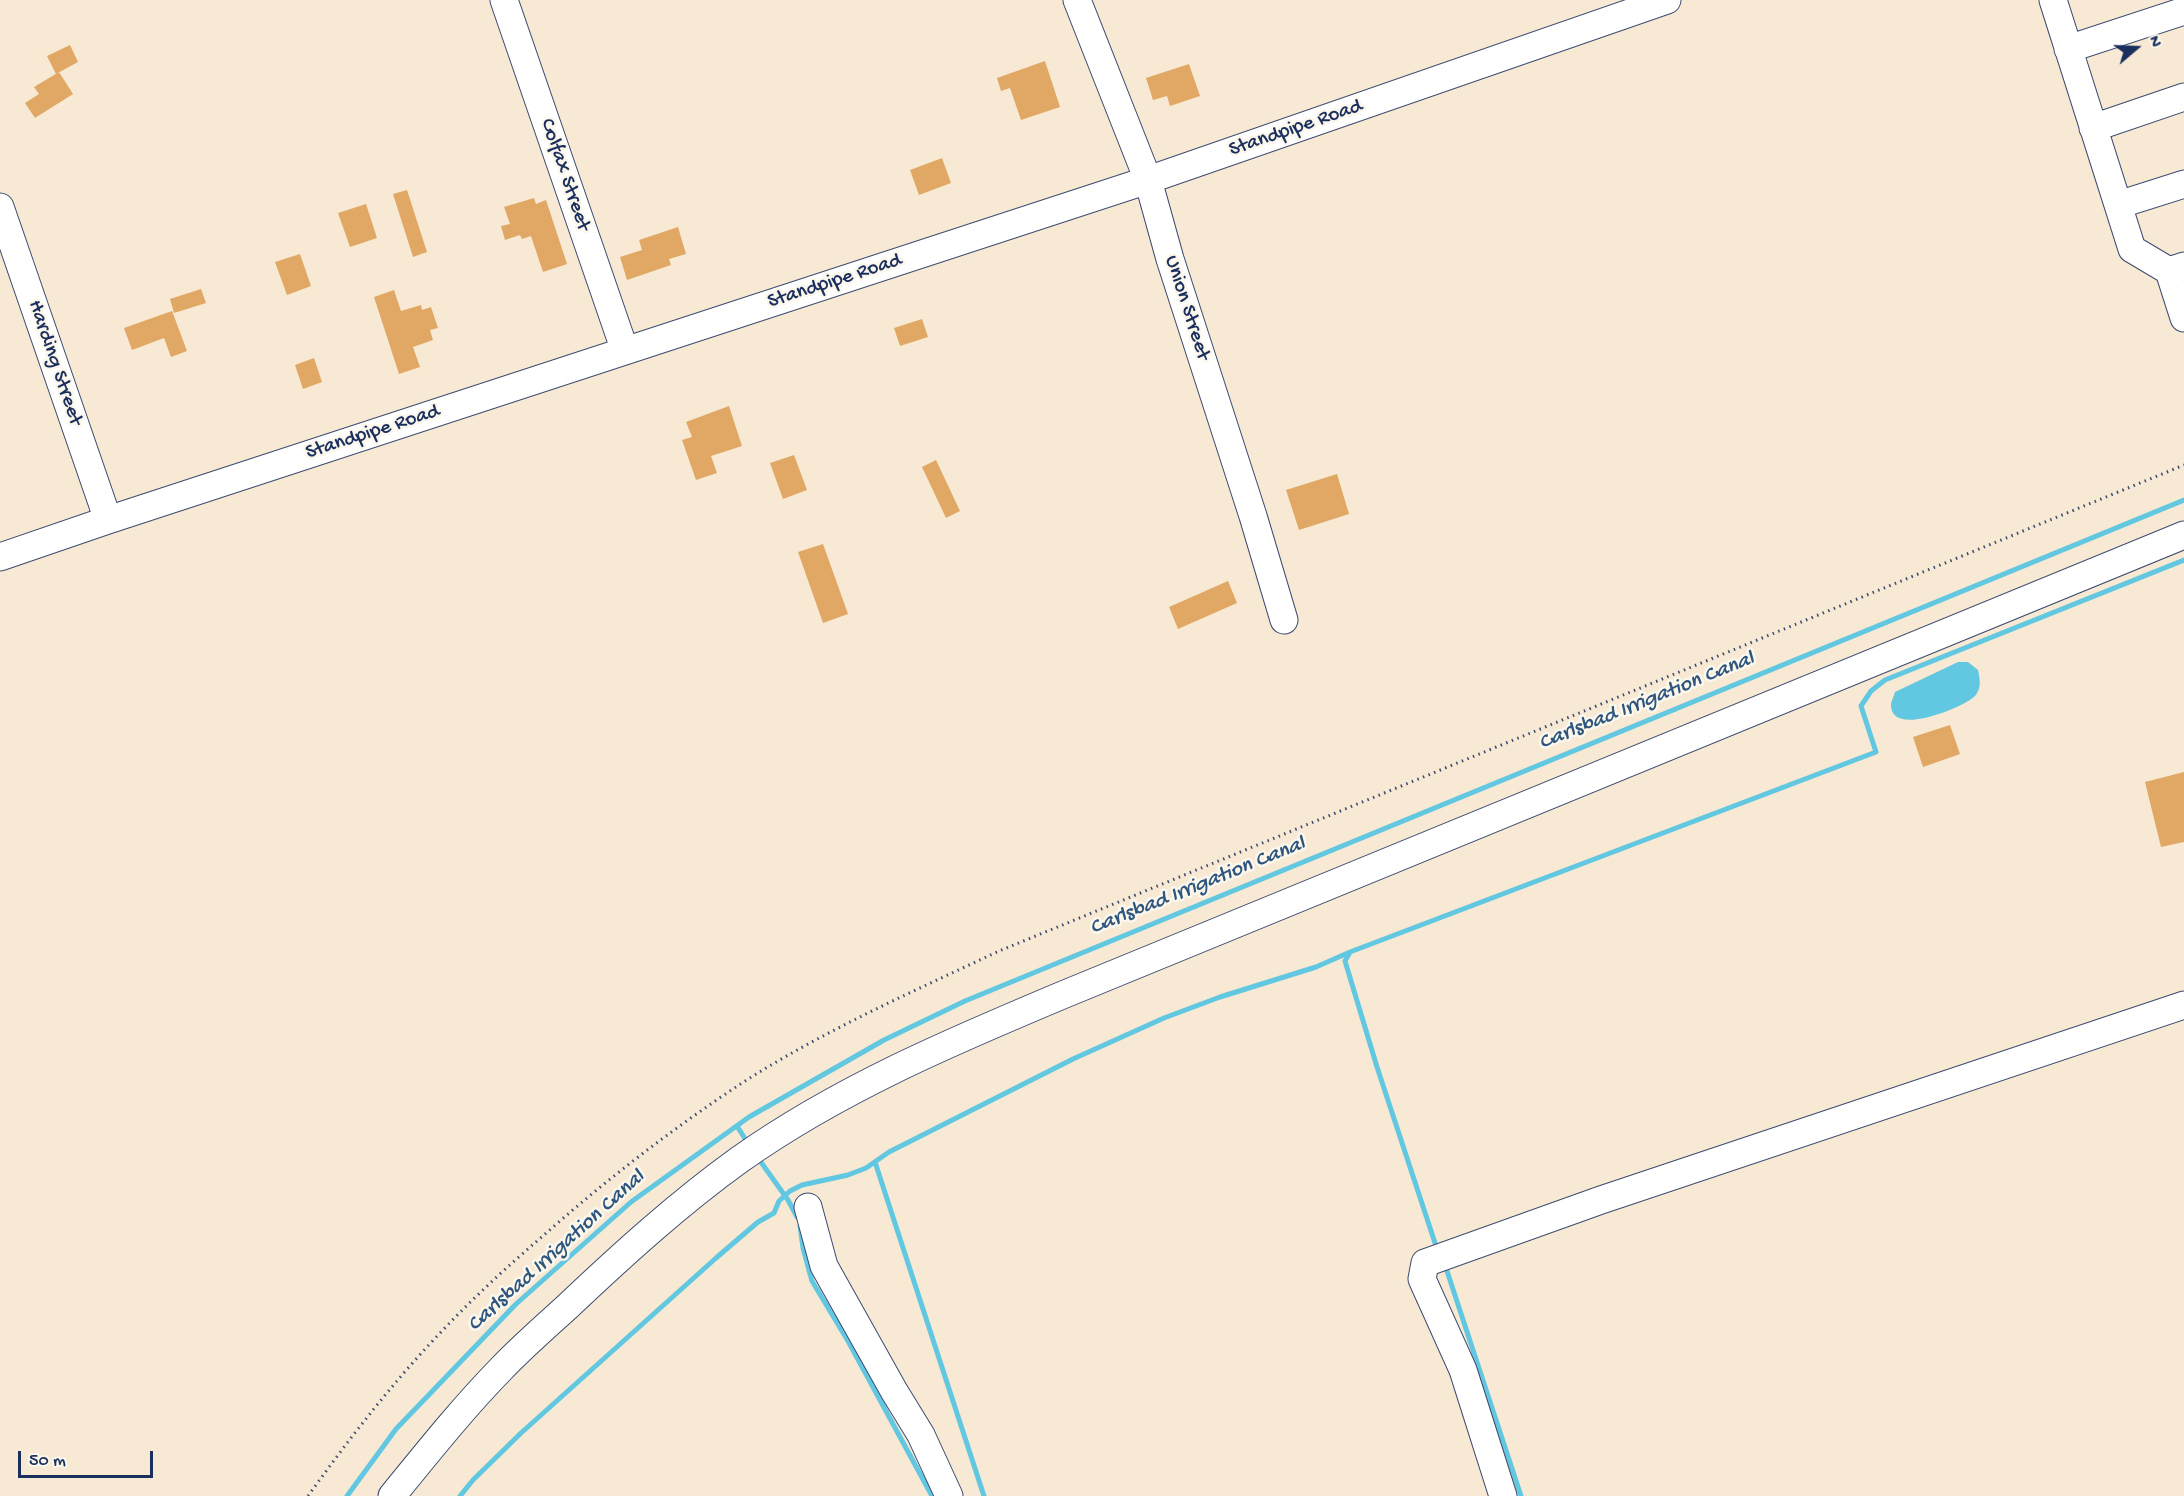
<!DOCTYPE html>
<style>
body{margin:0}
#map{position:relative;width:2184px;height:1496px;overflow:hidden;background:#f7e9d3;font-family:"Gochi Hand",sans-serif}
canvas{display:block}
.north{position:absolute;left:2106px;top:18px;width:60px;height:60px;-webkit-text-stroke:4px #fbf7ec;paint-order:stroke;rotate:71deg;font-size:16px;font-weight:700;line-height:24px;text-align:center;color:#1b2f5e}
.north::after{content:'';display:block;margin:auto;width:21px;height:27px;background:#1b2f5e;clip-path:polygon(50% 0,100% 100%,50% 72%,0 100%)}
.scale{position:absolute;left:18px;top:1451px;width:135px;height:27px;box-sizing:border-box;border:3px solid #1b2f5e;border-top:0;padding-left:8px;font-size:18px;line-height:21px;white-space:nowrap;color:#1b2f5e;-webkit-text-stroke:4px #fbf7ec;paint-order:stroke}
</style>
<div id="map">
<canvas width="2184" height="1496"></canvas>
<div class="north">N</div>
<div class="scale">50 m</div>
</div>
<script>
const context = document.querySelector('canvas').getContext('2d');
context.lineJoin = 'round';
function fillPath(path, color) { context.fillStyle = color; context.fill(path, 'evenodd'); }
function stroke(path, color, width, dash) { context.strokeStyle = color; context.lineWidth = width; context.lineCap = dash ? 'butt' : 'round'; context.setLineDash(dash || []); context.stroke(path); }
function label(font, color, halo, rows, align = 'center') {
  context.font = font + ' "Gochi Hand",sans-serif'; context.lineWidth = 5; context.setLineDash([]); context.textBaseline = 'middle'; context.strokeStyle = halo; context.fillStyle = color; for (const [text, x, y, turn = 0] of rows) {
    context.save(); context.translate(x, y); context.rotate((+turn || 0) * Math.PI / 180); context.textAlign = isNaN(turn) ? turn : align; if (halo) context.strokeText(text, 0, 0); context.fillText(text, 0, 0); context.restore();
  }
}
const water = new Path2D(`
 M1958,662h10l10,8c2,10 4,19 -4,27 -11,10 -83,41 -83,8 0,-3 3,-9 4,-13z`);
const stream = new Path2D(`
 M737,1126l12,19
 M758,1158l30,42 9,17
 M875,1162l109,334
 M800,1226l3,22 9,33 36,60 84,155
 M1437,1249l-60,-182 -32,-106 5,-9 526,-200 -15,-46 10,-15 14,-11 299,-120
 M1447,1271l74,225
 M347,1496l49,-67 120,-125 115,-102 118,-85 135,-77 81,-39 1219,-501
 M460,1496l13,-16 48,-47 195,-175 42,-36 16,-9 5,-12 11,-10 12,-6 46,-10 18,-7 23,-16 91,-46 93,-47 91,-41 56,-21 96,-30 34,-15`);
const building = new Path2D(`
 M70,45l8,17 -22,12 -9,-18z
 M1045,61l15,46 -39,13 -11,-32 -9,3 -4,-13z
 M1189,64l11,32 -30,10 -3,-10 -14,4 -7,-22z
 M59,72l14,22 -38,24 -10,-15 14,-9 -5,-7z
 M942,158l9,25 -32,12 -9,-25z
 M407,190l20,62 -14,5 -20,-63z
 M534,198l2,6 10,-4 21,64 -24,8 -12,-36 -9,3 -2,-4 -15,5 -4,-14 9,-2 -6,-17z
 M366,204l11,34 -27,9 -12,-34z
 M678,227l8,27 -17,5 2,6 -44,15 -7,-23 22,-7 -3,-10z
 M300,254l11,32 -24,9 -12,-33z
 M201,289l5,14 -32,10 -4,-14z
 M394,290l7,21 20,-6 1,5 9,-3 7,21 -8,2 3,10 -20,7 7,20 -21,7 -25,-77z
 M172,311l15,40 -16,6 -7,-19 -32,12 -8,-22z
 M922,319l6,18 -28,9 -6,-18z
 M314,358l8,24 -19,7 -8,-24z
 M729,406l13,40 -31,10 6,17 -21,7 -14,-40 10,-3 -6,-15z
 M794,455l13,35 -24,9 -13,-36z
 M936,460l24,51 -14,7 -24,-51z
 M1337,474l12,40 -50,16 -13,-40z
 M823,544l25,70 -25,9 -25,-71z
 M1228,581l9,22 -59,26 -9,-22z
 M1950,725l10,29 -37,13 -10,-30z
 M2184,772v70l-23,5 -16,-65z`);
const path = new Path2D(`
 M308,1496c41,-57 85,-114 134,-165 32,-34 67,-66 102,-96 62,-55 128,-106 198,-152 81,-52 170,-91 257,-132l1185,-486`);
const minor = new Path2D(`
 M504,0l121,351
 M1077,0l71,180 22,79 83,257 31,104
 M2053,0l79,249 37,22 15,-5
 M2068,49l116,-38
 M2093,128l91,-31
 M2118,205l66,-21
 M0,207l108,313
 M2169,271l15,47
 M0,557l108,-37 1040,-340 519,-180
 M808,1207l16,59 70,125 27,44 28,61
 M392,1496c35,-43 70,-87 109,-127 21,-22 44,-42 66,-62 55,-52 111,-103 172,-147 100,-71 214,-119 326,-166l1119,-459
 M1503,1496l-40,-126 -41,-91 3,-16 176,-63 583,-195`);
const streetNames = [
 ["Standpipe Road",1296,129,-19],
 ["Colfax Street",564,175,71],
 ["Standpipe Road",835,282,-18],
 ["Union Street",1186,308,72],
 ["Harding Street",54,363,71],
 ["Standpipe Road",373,433,-18]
];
const waterNames = [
 ["Carlsbad Irrigation Canal",1647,702,-22],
 ["Carlsbad Irrigation Canal",1198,887,-22],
 ["Carlsbad Irrigation Canal",557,1252,-42]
];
fillPath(water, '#62c7e0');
stroke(stream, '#62c7e0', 5);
fillPath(building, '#e0a864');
stroke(minor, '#3c4b70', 29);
stroke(path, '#3c4b70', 3, [1.5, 4.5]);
stroke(minor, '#fff', 27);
label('21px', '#1b2f5e', '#fbf7ec', streetNames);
label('italic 22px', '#2d557e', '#fbf7ec', waterNames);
</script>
